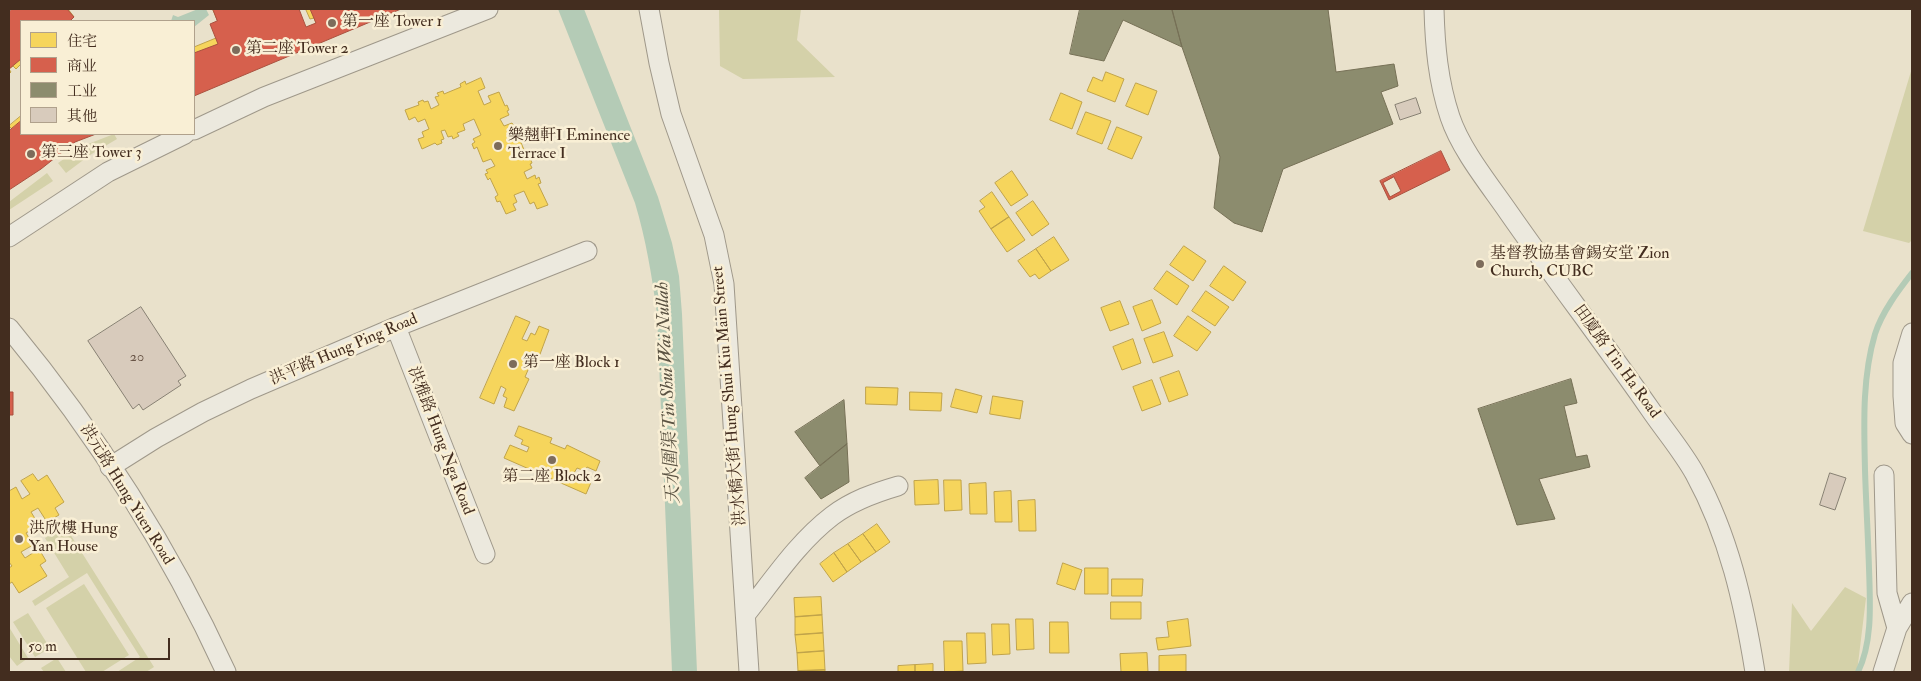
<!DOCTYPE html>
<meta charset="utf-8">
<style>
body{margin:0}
#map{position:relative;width:1921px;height:681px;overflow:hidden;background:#e9e1cb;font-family:"IM FELL Double Pica","Noto Serif SC",serif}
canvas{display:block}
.frame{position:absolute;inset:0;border:10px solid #432d1f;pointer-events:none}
.legend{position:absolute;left:20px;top:20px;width:175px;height:115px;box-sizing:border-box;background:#f9efd5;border:1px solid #b0a18c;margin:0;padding:6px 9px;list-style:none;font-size:15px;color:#432d1f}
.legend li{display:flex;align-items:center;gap:10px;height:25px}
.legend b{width:25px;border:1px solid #b0a18c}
.scale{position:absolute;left:20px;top:638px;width:150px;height:22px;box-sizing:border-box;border:2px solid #432d1f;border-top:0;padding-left:6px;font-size:15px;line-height:18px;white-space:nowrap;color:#432d1f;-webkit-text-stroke:4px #f9efd5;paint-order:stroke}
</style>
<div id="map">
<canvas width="1921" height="681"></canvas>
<div class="frame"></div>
<ul class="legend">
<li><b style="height:14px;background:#f6d55c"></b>住宅</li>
<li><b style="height:14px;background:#d6604d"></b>商业</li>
<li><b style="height:14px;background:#8c8c6e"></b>工业</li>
<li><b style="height:14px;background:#d8cbbc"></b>其他</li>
</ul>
<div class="scale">50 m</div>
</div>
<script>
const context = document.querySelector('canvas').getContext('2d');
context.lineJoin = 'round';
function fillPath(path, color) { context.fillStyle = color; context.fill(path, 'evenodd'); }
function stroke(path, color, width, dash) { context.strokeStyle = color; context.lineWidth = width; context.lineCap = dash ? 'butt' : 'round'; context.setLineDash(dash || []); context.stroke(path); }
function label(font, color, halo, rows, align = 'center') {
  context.font = font + ' "IM FELL Double Pica","Noto Serif SC",serif'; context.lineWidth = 5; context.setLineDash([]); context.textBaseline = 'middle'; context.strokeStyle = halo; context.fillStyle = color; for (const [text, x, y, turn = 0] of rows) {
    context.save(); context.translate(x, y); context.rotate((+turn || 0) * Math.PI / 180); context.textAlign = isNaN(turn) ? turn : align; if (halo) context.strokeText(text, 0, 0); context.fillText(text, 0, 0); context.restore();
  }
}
const green = new Path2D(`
 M719,9h82l-4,31 38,37 -92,2 -23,-13z
 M1912,68v172l-3,3 -46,-12z
 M114,134l3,5 -27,16 -24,18 -8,-10 25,-17z
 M47,173l6,8 -44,29v-8z
 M65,526l89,141 -8,5h-29l23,-15 -53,-84 -52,33 -3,-5 37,-24 -24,-39z
 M84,584l45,71 -27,17h-16l-40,-64z
 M1845,587l21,11 -9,74h-68l3,-69 19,28z
 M28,613l22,35 -15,9 -22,-35z
 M9,627l19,31 -11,8 -8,-10z
 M57,658l9,14h-22l-3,-4z`);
const water = new Path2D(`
 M198,9h8l3,6 -15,12v-6h-23l2,-6 5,2z
 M558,9h26l74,188 14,46 7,33 3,38 15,358h-25l-15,-358c-5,-38 -11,-74 -22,-111z`);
const homes = new Path2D(`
 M18,9h39l4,5 7,-5 6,8 -4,4h-49v43l-5,5 -3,-3 -4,3 2,3 -2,2v-58z
 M213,9h53l2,7 -3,1 4,11 4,-2 3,10 -3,1 7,18 -11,4 1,4 -20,8 -1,-4 -12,5 1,3 -22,9 -1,-3 -10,3 1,3 -9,4 -2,-3 -1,1v-42l22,-9 1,2 7,-3z
 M310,9h82l1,3 -11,4 -2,-5 -9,3 -2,-4 -20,8 1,4 -9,4 2,5 -11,4 -1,-3 -10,4 -7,-18 -4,1 -4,-9z
 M1106,72l18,7 -9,23 -28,-11 6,-14 9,4z
 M481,78l4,10 -7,3 6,14 7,-3 -3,-6 11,-4 6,14 2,-1 2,5 -2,1 2,4 -9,4 4,7 8,-3 2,3 2,-1 2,5 -2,1 12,28 2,-1 2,5 -2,1 2,4 -8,4 3,7 8,-4 1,4 3,-2 2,6 -3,1 10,21 -11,4 -3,-7 -4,2 -6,-13 -10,4 3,7 -4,2 3,6 -10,4 -6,-13 -3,1 -2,-5 3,-2 -8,-17 -2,2 -3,-6 3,-1 -2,-3 9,-4 -4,-7 -8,3 -6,-15 -3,2 -2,-5 3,-2 -2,-3 8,-4 -7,-16 -11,5 2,6 -8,3 2,3 -6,3 -1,-3 -4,1 -3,-7 -4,1 3,8 -3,1 1,3 -5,2 -2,-2 -13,6 -4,-10 6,-2 -2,-5 7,-3 -4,-10 -7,3 -3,-5 -6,3 -4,-10 14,-5 -1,-3 5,-2 1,2 4,-1 3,8 8,-4 -4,-8 4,-1 -2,-3 6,-2 1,3 17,-7 -1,-3 5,-3 1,3z
 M1136,83l21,8 -9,24 -22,-9z
 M1061,93l21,9 -10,27 -22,-9z
 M1086,112l25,9 -9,23 -25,-10z
 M21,116v18h52l-14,11 2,3 -19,14 -2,-3 -15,13 2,2 -18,15v-58l3,-2 -3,-3z
 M1117,127l25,10 -10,22 -24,-10z
 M1012,171l16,24 -17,11 -16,-23z
 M992,192l17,25 -18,12 -12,-18 6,-4 -5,-6z
 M1033,201l16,23 -17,12 -16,-23z
 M1009,217l16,23 -18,12 -16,-23z
 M1054,237l15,23 -18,11 -15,-22z
 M1184,246l22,15 -13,20 -23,-16z
 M1036,249l15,22 -12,8 -4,-5 -5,3 -12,-16z
 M1224,266l22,16 -13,19 -23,-15z
 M1167,271l22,15 -12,19 -23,-16z
 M1206,291l23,16 -14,19 -23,-15z
 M1152,300l9,23 -19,8 -9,-24z
 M1120,301l9,23 -19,7 -9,-23z
 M516,316l14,6 -8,17 5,2 4,-8 4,2 4,-9 10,4 -13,35 -5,-2 -6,14 4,2 -15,32 -10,-4 3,-9 -4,-2 3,-7 -5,-3 -7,18 -14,-6z
 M1188,316l23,16 -14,19 -23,-15z
 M1164,332l9,24 -20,7 -9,-24z
 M1133,339l8,24 -19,7 -9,-23z
 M1179,371l9,24 -19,7 -9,-24z
 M1152,380l9,24 -19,7 -9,-24z
 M866,387l32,1 -1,17 -31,-1z
 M956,389l26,7 -5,17 -26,-6z
 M910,392l32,1 -1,18 -31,-1z
 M993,396l30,5 -3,18 -30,-5z
 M519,426l33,12 -2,5 15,6 2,-4 33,16 -4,10 -9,-4 -2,4 -8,-3 -3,5 18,7 -6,14 -82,-36 6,-13 17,7 2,-5 -8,-3 2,-4 -8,-4z
 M33,474l5,7 9,-6 17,27 -9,6 4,7 -12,7 -9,-14 -7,4 8,13 -13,8 7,12 -12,7 4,6 14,-9 7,12 -6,4 7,11 -28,17 -7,-11 -3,2v-16l3,-2 -3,-4v-71l7,-4 6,12 8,-5 -9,-13z
 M938,480l1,24 -24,1 -1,-24z
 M944,480h17l1,30 -17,1z
 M986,483l1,31h-17l-1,-30z
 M1011,491l1,31h-17l-1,-30z
 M1035,500l1,31h-17l-1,-30z
 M877,524l13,18 -14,10 -13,-18z
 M863,534l13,18 -15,10 -13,-18z
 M848,544l13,18 -14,10 -13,-19z
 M834,553l13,19 -14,10 -13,-18z
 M1063,563l19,7 -7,20 -18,-6z
 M1085,568h23v26h-23z
 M1112,579h31l-1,17h-30z
 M821,597l1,18 -27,2 -1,-19z
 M1111,602h30v17h-30z
 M822,615l1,18 -28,2v-18z
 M1016,619h17l1,30 -17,1z
 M1188,619l3,27 -33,4 -2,-12 13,-1 -2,-15z
 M1050,622h18l1,31h-19z
 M992,624h17l1,30 -17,1z
 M823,633l1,18 -27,2 -2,-18z
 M967,633h18l1,30 -18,1z
 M944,641h18l1,30 -18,1z
 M824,651l1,19 -27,1 -1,-18z
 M1147,653l1,19h-27l-1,-18z
 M1186,655v17h-27v-16z
 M933,664v8h-18v-7z
 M915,665v7h-17v-6z
 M825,670v2h-27v-1z`);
const shops = new Path2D(`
 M12,9h55l7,8 -4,4h-49v38l-12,10v-57z
 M213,9h86l7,18 10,-4 -6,-14h91l-207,87v-43l24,-9 -8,-20 7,-3z
 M21,121v13h75l-21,8 -34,27 -32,21v-59z
 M1441,151l9,19 -61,30 -9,-19z
 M1394,177l7,14 -11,6 -7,-14z
 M9,392h4v23h-4z`);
const industry = new Path2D(`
 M1080,9h92l10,38 -59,-27 -19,41 -34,-7z
 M1172,9h156l8,63 58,-8 4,22 -17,6 12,32 -110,45 -21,63 -28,-9 -20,-15 6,-51 -38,-110z
 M1571,379l6,24 -13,3 12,51 11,-2 3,12 -51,12 16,40 -38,6 -39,-116z
 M844,400l3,44 -27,22 -25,-34z
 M847,444l2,38 -28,17 -16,-21z`);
const stream = new Path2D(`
 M1858,672c15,-31 12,-70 11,-104 -1,-33 -3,-65 -4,-98 -1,-45 -3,-92 10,-136 7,-22 23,-43 37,-61`);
const building = new Path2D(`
 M1416,98l5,15 -21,7 -5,-15z
 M141,307l45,69 -8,5 3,4 -38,25 -4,-6 -6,5 -45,-68z
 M1830,473l16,5 -11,32 -15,-5z`);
const minor = new Path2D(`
 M649,9l10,54 12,51 43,121 10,49 25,388
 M1434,9c1,37 4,72 16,108 11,33 39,67 59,96 46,66 95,130 141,196 15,22 33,43 45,65 34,62 49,130 60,198
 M194,130l70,-33 224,-88
 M9,237l99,-65 77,-38
 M396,327l89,227
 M9,328c86,104 161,222 217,344
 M1912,333l-9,30v33l2,27 7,11
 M110,467l46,-29 47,-26 48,-23 145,-62 191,-76
 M1884,475l3,118 10,35
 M746,614c27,-34 52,-72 86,-98 20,-15 42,-23 66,-30
 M1883,672l14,-44 15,-25`);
const markers = [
 [332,23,5,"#7d6c5b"],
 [236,50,5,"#7d6c5b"],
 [498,146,5,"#7d6c5b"],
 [31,154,5,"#7d6c5b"],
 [1480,264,5,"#7d6c5b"],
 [513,364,5,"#7d6c5b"],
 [552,460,5,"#7d6c5b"],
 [19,539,5,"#7d6c5b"]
];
const numberNames = [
 ["20",137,358]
];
const poiNames = [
 ["第一座 Tower 1",342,23],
 ["第二座 Tower 2",246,50],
 ["樂翹軒I Eminence",508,137],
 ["Terrace I",508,155],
 ["第三座 Tower 3",41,154],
 ["基督教協基會錫安堂 Zion",1490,255],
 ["Church, CUBC",1490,273],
 ["第一座 Block 1",523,364],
 ["第二座 Block 2",552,478,"center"],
 ["洪欣樓 Hung",29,530],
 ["Yan House",29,548]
];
const streetNames = [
 ["洪平路 Hung Ping Road",344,350,-23],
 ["田廈路 Tin Ha Road",1616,362,54],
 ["洪水橋大街 Hung Shui Kiu Main Street",730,396,-95],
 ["洪雅路 Hung Nga Road",440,441,69],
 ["洪元路 Hung Yuen Road",126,495,58]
];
const waterNames = [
 ["天水圍渠 Tin Shui Wai Nullah",669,393,-93]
];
fillPath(green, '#d4d1a9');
fillPath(water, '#b4cbb6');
fillPath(homes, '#f6d55c');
stroke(homes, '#c0a34a', 1);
fillPath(shops, '#d6604d');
stroke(shops, '#aa513f', 1);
fillPath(industry, '#8c8c6e');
stroke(industry, '#767056', 1);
stroke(stream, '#b4cbb6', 6);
fillPath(building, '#d8cbbc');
stroke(building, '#878073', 1);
stroke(minor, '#9f988a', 21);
stroke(minor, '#ece9de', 19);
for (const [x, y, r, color] of markers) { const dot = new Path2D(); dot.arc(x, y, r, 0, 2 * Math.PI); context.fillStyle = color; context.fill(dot); stroke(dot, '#f9efd5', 2); }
label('14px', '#685446', null, numberNames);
label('16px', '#432d1f', '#f9efd5', poiNames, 'left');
label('16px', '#432d1f', '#f9efd5', streetNames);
label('italic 18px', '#5a5242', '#f9efd5', waterNames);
</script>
